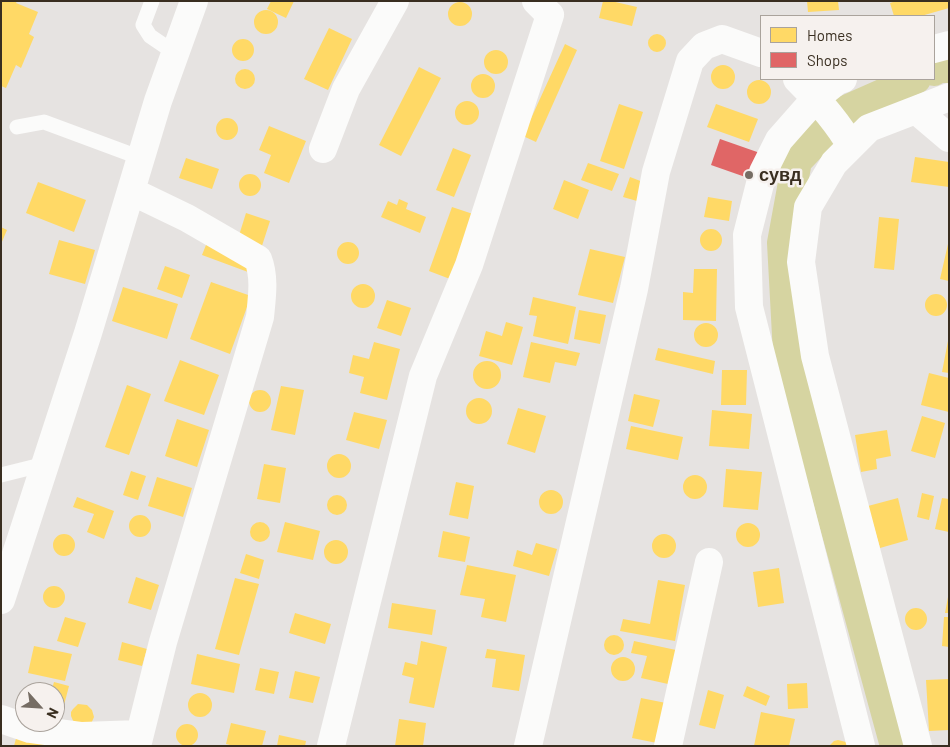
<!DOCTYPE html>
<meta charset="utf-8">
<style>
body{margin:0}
#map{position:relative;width:950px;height:747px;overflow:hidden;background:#e6e3e1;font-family:Barlow,sans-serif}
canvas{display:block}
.frame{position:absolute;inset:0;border:2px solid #392e20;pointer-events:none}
.legend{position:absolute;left:760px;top:15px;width:175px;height:65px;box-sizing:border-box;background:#f6f1ee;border:1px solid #aaa39c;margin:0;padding:6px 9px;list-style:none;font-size:15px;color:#392e20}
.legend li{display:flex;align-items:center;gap:10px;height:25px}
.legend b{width:25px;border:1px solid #aaa39c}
.north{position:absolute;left:15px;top:682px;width:50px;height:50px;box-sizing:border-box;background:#f6f1ee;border:1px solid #aaa39c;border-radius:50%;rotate:116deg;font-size:14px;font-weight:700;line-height:20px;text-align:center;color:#392e20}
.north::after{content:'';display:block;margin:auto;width:18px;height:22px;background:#766d64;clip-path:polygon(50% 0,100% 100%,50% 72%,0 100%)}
</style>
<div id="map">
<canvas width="950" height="747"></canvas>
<div class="frame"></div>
<ul class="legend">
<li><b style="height:14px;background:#ffd966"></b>Homes</li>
<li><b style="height:14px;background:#e06666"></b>Shops</li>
</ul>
<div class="north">N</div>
</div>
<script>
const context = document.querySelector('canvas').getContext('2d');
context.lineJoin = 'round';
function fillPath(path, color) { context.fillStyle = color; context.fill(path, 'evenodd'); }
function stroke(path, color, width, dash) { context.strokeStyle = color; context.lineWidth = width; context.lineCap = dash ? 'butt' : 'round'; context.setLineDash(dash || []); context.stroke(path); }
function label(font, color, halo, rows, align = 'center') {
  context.font = font + ' Barlow,sans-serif'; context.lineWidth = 5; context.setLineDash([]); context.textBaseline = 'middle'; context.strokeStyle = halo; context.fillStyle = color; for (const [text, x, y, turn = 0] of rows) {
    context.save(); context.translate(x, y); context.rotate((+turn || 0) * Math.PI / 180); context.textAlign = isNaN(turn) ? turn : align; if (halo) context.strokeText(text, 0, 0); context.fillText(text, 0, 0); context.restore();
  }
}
const homes = new Path2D(`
 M1,1h16l-1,2 22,9 -9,22 5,3 -13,31 -5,-3 -10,23 -5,-2z
 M271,1h23l-8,17 -19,-9z
 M603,1h8l26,6 -5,19 -33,-8z
 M807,1h31l1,9 -31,2z
 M896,1h53v7l-28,8h-27l-4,-13z
 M448 14a12 12 0 1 1 24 0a12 12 0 1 1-24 0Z
 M254 22a12 12 0 1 1 24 0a12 12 0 1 1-24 0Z
 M329,28l23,11 -24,51 -24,-11z
 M648 43a9 9 0 1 1 18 0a9 9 0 1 1-18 0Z
 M232 50a11 11 0 1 1 22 0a11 11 0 1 1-22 0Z
 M565,44l12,6 -41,92 -13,-6z
 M484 62a12 12 0 1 1 24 0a12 12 0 1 1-24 0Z
 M711 77a12 12 0 1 1 24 0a12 12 0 1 1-24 0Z
 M419,67l22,11 -40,78 -22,-11z
 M235 79a10 10 0 1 1 20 0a10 10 0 1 1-20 0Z
 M471 86a12 12 0 1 1 24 0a12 12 0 1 1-24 0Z
 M747 92a12 12 0 1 1 24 0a12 12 0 1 1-24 0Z
 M455 113a12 12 0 1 1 24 0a12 12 0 1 1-24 0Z
 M619,104l24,8 -19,57 -24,-8z
 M716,104l42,15 -9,23 -42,-15z
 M216 129a11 11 0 1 1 22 0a11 11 0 1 1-22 0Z
 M269,126l37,15 -17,42 -25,-10 7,-18 -12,-5z
 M453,148l18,7 -17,42 -18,-7z
 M915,157l34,5v25l-38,-5z
 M186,158l33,11 -7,20 -33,-11z
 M588,163l31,11 -7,17 -31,-11z
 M239 185a11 11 0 1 1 22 0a11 11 0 1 1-22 0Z
 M630,177l13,5 -6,19 -14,-4z
 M564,180l25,10 -11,29 -25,-10z
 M38,182l48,18 -12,32 -48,-19z
 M708,197l24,4 -3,20 -25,-4z
 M399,199l9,4 -2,6 20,8 -6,16 -39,-16 7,-16 9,4z
 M452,207l21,7 -23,65 -21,-8z
 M246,213l24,8 -10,31 -24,-7z
 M879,217l20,2 -5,51 -20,-2z
 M1,227l6,3 -6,14z
 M700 240a11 11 0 1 1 22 0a11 11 0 1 1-22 0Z
 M59,240l36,10 -10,34 -36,-10z
 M208,240l46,16 -6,16 -46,-17z
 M337 253a11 11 0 1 1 22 0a11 11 0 1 1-22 0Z
 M948,244h1v37l-9,-2z
 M590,249l35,8 -12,46 -35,-8z
 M165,266l25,9 -8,23 -25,-9z
 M694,269h23l-1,52 -33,-1v-28l10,1z
 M211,282l40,14 -21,58 -40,-15z
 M351 296a12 12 0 1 1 24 0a12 12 0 1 1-24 0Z
 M123,287l55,17 -11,35 -55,-18z
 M925 305a11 11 0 1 1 22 0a11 11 0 1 1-22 0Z
 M533,297l43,10 -8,37 -35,-8 4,-20 -8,-1z
 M387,300l24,8 -10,28 -24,-8z
 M579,310l27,5 -6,29 -26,-5z
 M506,322l17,5 -11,38 -33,-9 7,-25 16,5z
 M694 335a12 12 0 1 1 24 0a12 12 0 1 1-24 0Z
 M948,341h1v32l-7,-1z
 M374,342l26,7 -13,51 -27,-7 4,-16 -15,-4 4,-18 16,4z
 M531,342l49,11 -4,13 -21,-4 -5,21 -27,-6z
 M658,348l57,13 -2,13 -58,-14z
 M180,360l39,15 -15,40 -40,-14z
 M473 375a14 14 0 1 1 28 0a14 14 0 1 1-28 0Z
 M722,370h25l-1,35h-25z
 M929,373l20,5v34l-28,-7z
 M127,385l24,9 -22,61 -24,-8z
 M281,386l23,4 -9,45 -24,-5z
 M249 401a11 11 0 1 1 22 0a11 11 0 1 1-22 0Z
 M634,394l26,6 -7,27 -25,-6z
 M466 411a13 13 0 1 1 26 0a13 13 0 1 1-26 0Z
 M518,408l28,8 -11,37 -28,-9z
 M712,410l40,4 -3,35 -40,-3z
 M354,412l33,8 -8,29 -33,-9z
 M922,416l23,7 -10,35 -24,-7z
 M177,419l32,11 -12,37 -32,-11z
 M631,426l52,11 -5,23 -52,-11z
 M887,430l4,26 -15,3 1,10 -16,3 -6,-37z
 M327 466a12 12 0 1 1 24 0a12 12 0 1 1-24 0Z
 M264,464l22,4 -6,35 -23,-4z
 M726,469l36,3 -4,38 -35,-3z
 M131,471l15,5 -8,24 -15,-5z
 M683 487a12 12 0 1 1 24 0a12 12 0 1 1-24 0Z
 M157,477l35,11 -9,29 -35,-11z
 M456,482l18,4 -6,33 -19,-4z
 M539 502a12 12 0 1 1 24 0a12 12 0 1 1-24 0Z
 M922,493l12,3 -5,24 -12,-3z
 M327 505a10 10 0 1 1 20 0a10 10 0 1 1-20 0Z
 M77,497l37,14 -10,28 -17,-7 7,-18 -21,-7z
 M898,498l10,42 -28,8 -12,-42z
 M942,498l7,1v33l-14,-3z
 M129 526a11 11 0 1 1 22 0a11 11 0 1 1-22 0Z
 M250 532a10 10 0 1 1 20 0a10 10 0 1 1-20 0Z
 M285,522l35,9 -7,29 -36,-8z
 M736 535a12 12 0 1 1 24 0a12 12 0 1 1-24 0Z
 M443,531l27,6 -5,25 -27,-5z
 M53 545a11 11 0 1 1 22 0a11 11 0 1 1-22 0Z
 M652 546a12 12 0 1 1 24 0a12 12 0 1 1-24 0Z
 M324 552a12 12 0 1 1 24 0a12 12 0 1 1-24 0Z
 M536,543l21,6 -8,27 -36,-10 4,-16 15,5z
 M246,554l18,6 -5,19 -19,-6z
 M467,565l49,10 -10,47 -25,-5 4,-18 -25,-4z
 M779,568l5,35 -26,4 -5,-35z
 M136,577l23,8 -8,25 -23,-7z
 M235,578l24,6 -20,71 -24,-6z
 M658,580l27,5 -10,56 -55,-10 3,-12 27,5z
 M43 597a11 11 0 1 1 22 0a11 11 0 1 1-22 0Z
 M948,597h1v16h-4z
 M392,603l44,7 -4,25 -44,-7z
 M905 619a11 11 0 1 1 22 0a11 11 0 1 1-22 0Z
 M295,613l36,11 -6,20 -36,-11z
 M65,617l21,6 -8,24 -21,-6z
 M944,617h5v30l-7,-1z
 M604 645a10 10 0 1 1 20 0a10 10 0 1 1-20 0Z
 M421,641l26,6 -13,61 -25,-5 5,-25 -12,-3 3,-13 12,3z
 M634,641l42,9 -8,34 -27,-6 6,-22 -16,-3z
 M122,642l25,7 -5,17 -24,-6z
 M34,646l38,8 -7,27 -37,-8z
 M487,649l38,6 -6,36 -27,-4 4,-28 -11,-1z
 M197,654l43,10 -6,29 -43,-9z
 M611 669a12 12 0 1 1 24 0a12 12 0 1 1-24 0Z
 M260,668l19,4 -5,22 -19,-4z
 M295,671l25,6 -7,26 -24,-5z
 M949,679v51l-20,1 -3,-51z
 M54,682l15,4 -12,46 -2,-10v-30h-4z
 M807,683l1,25 -20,1 -1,-25z
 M747,686l23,10 -4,10 -23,-10z
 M708,690l16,5 -9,34 -16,-4z
 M188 705a12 12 0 1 1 24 0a12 12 0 1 1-24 0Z
 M641,698l25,5 -9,40 -25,-5z
 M78,704l9,1 5,5 2,7 -3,7 -17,-1 -3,-7v-4l2,-3z
 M761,712l34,7 -6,27h-35z
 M399,719l27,4 -3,23h-28z
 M231,723l35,8 -4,15h-28l-8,-2z
 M176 735a11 11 0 1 1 22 0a11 11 0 1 1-22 0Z
 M19,727l39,19h-44z
 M279,735l27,6 -1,5h-28z
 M838,740l8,2 3,4h-20l5,-5z`);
const shops = new Path2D(`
 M720,139l40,14 -9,26 -40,-14z`);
const canal = new Path2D(`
 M934,71l5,-3h10
 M895,746l-107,-392 -6,-111 15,-82 49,-51 70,-31`);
const service = new Path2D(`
 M152,1l-9,24 7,11 25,17
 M17,127l27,-5 97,36
 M1,475l44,-11`);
const minor = new Path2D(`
 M934,49l15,-4
 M797,79c20,20 40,42 54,67
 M843,79l-6,2 -21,17 -37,42 -16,32 -16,63 2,72 112,439
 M916,110l33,28
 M323,149l23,-60 49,-88
 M131,191l56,27 71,41c7,18 4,38 2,58l-97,325 -26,104
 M1,600l87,-267 70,-232 36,-100
 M1,719l29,10 52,7 58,-2
 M331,746l92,-370 46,-111 81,-250 -14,-14
 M528,746l106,-457 22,-117 34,-111 14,-15 18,-7 39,14
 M668,746l41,-184
 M918,746l-34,-128 -69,-262 -14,-94 7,-55 26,-44 35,-35 80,-31`);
const markers = [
 [749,175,5,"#766d64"]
];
const poiNames = [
 ["сувд",759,175]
];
fillPath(homes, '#ffd966');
fillPath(shops, '#e06666');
stroke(canal, '#d6d4a1', 30);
stroke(service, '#fbfbfa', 15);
stroke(minor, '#fbfbfa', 28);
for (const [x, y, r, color] of markers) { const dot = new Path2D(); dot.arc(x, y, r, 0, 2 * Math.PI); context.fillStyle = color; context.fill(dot); stroke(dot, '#f6f1ee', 2); }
label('bold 18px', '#392e20', '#f6f1ee', poiNames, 'left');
</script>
